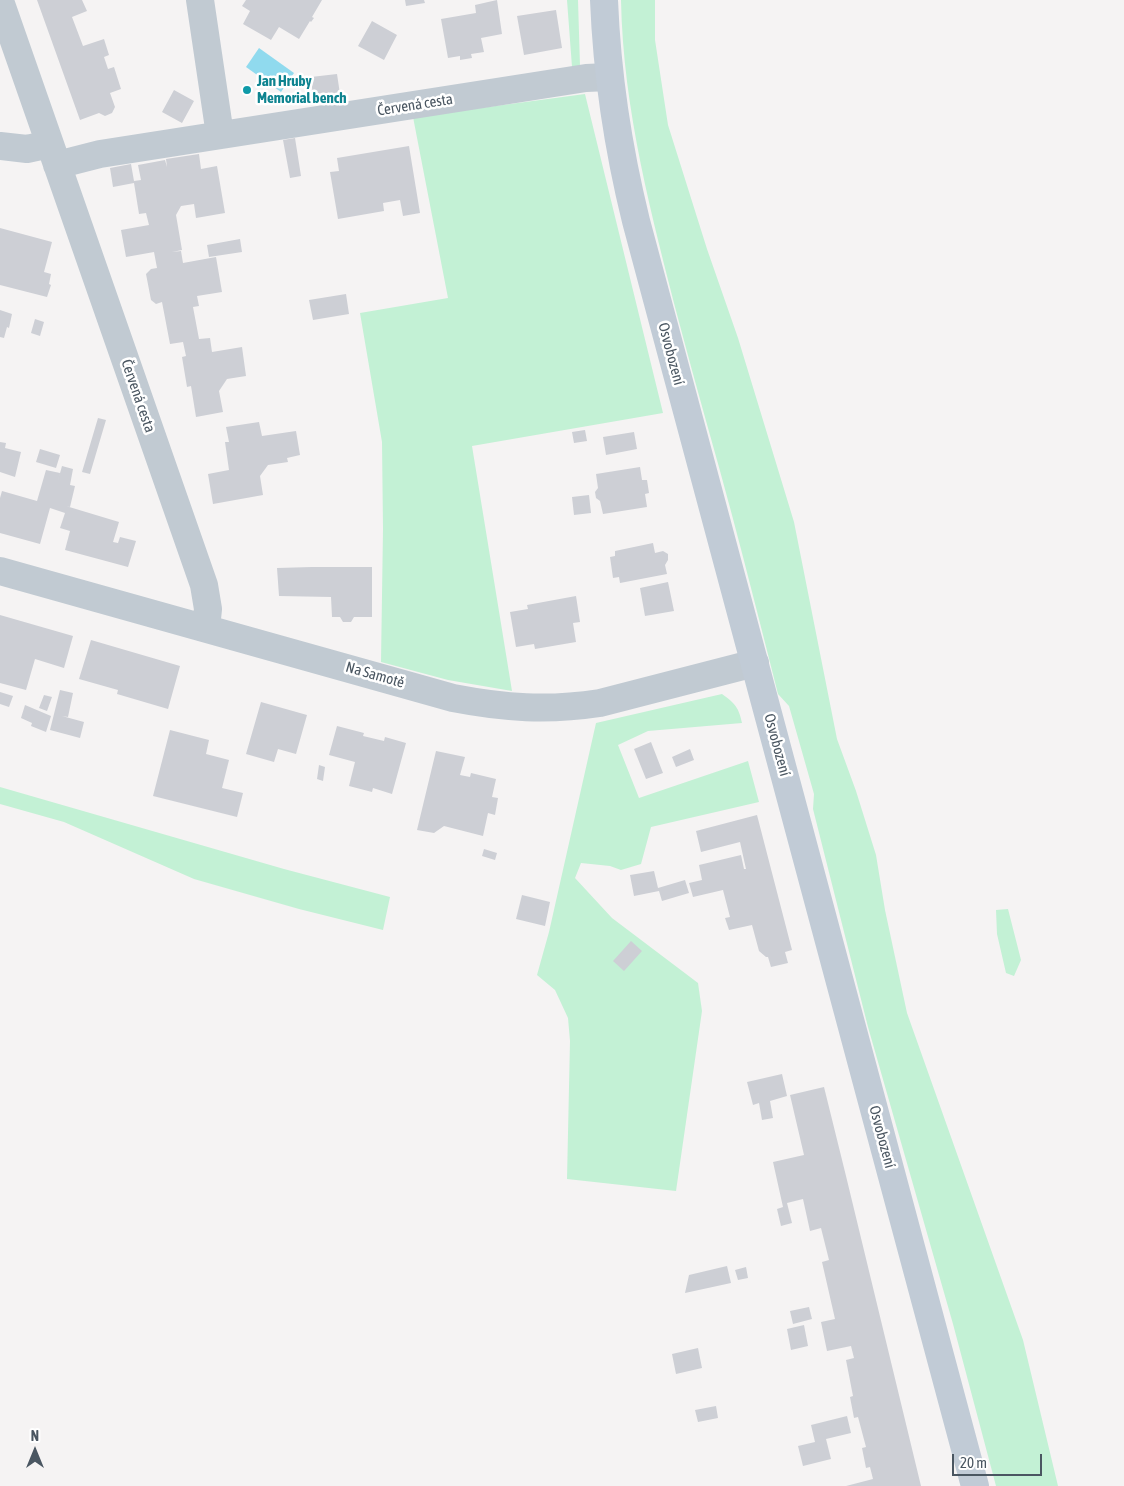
<!DOCTYPE html>
<meta charset="utf-8">
<style>
body{margin:0}
#map{position:relative;width:1124px;height:1486px;overflow:hidden;background:#f5f3f3;font-family:"Asap Condensed",sans-serif}
canvas{display:block}
.north{position:absolute;left:10px;top:1426px;width:50px;height:50px;-webkit-text-stroke:4px #fff;paint-order:stroke;rotate:0deg;font-size:14px;font-weight:700;line-height:20px;text-align:center;color:#4a5661}
.north::after{content:'';display:block;margin:auto;width:18px;height:22px;background:#4a5661;clip-path:polygon(50% 0,100% 100%,50% 72%,0 100%)}
.scale{position:absolute;left:952px;top:1454px;width:90px;height:22px;box-sizing:border-box;border:2px solid #4a5661;border-top:0;padding-left:6px;font-size:15px;line-height:18px;white-space:nowrap;color:#4a5661;-webkit-text-stroke:4px #fff;paint-order:stroke}
</style>
<div id="map">
<canvas width="1124" height="1486"></canvas>
<div class="north">N</div>
<div class="scale">20 m</div>
</div>
<script>
const context = document.querySelector('canvas').getContext('2d');
context.lineJoin = 'round';
function fillPath(path, color) { context.fillStyle = color; context.fill(path, 'evenodd'); }
function stroke(path, color, width, dash) { context.strokeStyle = color; context.lineWidth = width; context.lineCap = dash ? 'butt' : 'round'; context.setLineDash(dash || []); context.stroke(path); }
function label(font, color, halo, rows, align = 'center') {
  context.font = font + ' "Asap Condensed",sans-serif'; context.lineWidth = 5; context.setLineDash([]); context.textBaseline = 'middle'; context.strokeStyle = halo; context.fillStyle = color; for (const [text, x, y, turn = 0] of rows) {
    context.save(); context.translate(x, y); context.rotate((+turn || 0) * Math.PI / 180); context.textAlign = isNaN(turn) ? turn : align; if (halo) context.strokeText(text, 0, 0); context.fillText(text, 0, 0); context.restore();
  }
}
const green = new Path2D(`
 M567,0h11l2,66 -8,1z
 M621,0h34v40l13,85 39,124 31,89 56,184 43,217 19,52 20,64 9,55 22,103 116,327 35,146h-62l-43,-162 -85,-297 -55,-218 1,-15 -25,-88 -11,-12c-15,-59 -30,-119 -46,-179 -17,-64 -36,-128 -53,-193 -27,-105 -56,-212 -58,-322z
 M585,94l78,319 -191,33 40,245 -64,-11 -67,-18 2,-133 -1,-87 -22,-129 88,-15 -35,-181z
 M722,694c13,9 17,14 20,29l-94,8 -30,14 21,53 109,-37 11,41 -108,25 -10,37 -20,6 -11,-4 -29,-3 -6,15 37,40 86,65 4,28 -26,180 -109,-12 3,-138 -2,-23 -13,-28 -18,-15 12,-43 47,-209z
 M0,787l284,82 106,28 -7,33 -84,-21 -105,-30 -130,-57 -64,-18z
 M1008,909l13,51 -7,16 -8,-3 -9,-39 -1,-24z`);
const water = new Path2D(`
 M259,48l35,25 -13,19 -35,-25z`);
const building = new Path2D(`
 M37,0h45l5,11 -15,6 11,29 21,-7 5,16 -5,2 4,12 6,-2 7,22 -11,4 5,14 -3,6 -7,3 -6,-3 -19,7z
 M246,0h76l-10,17 2,1 -3,4 -1,-1 -11,18 -20,-12 -8,13 -28,-16 7,-13 -8,-5z
 M405,0h19l1,3 -19,3z
 M497,0l5,34 -21,4 3,14 -13,2 1,4 -12,2v-4l-12,2 -7,-39 35,-6 -1,-8z
 M556,10l6,38 -38,7 -7,-39z
 M372,21l25,14 -13,25 -26,-14z
 M337,74l3,20 -27,4 -2,-21z
 M174,90l20,11 -12,22 -20,-11z
 M295,138l6,38 -11,2 -7,-38z
 M409,146l11,67 -17,3 -3,-16 -17,3 1,8 -46,8 -8,-47 9,-1 -2,-13z
 M199,154l2,15 16,-3 8,47 -29,5 -2,-14 -13,2 -5,9 6,35 -10,2 9,-1 2,12 33,-6 6,35 -25,4 2,10 -6,1 6,32 11,-1 2,14 30,-5 4,29 -19,3 -8,12 4,21 -27,5 -5,-31 -4,1 -5,-30 4,-1 -3,-14 -13,2 -8,-42 -6,2 -5,-4 -5,-26 5,-5 6,-1 -3,-16 -28,5 -5,-27 28,-5 -3,-12 -7,1 -5,-31 -21,4 -3,-19 21,-4 3,17 7,-1 -3,-15 27,-5 2,7 -1,-8z
 M0,228l52,14 -8,30 7,2 -2,10 2,1 -4,12 -47,-12z
 M240,239l2,13 -33,5 -2,-12z
 M346,294l3,20 -36,6 -4,-20z
 M0,310l12,4 -3,14 -2,-1 -3,11 -4,-1z
 M35,319l9,3 -4,14 -9,-3z
 M98,418l8,2 -16,54 -8,-2z
 M259,422l3,14 34,-5 4,24 -13,3 1,4 -20,3 -8,11 3,19 -50,9 -5,-30 21,-4 -4,-28h4l-3,-15z
 M585,430l2,11 -13,2 -2,-11z
 M634,432l3,17 -31,6 -3,-18z
 M0,442l6,1 -1,5 16,4 -6,25 -15,-5z
 M40,449l20,6 -4,13 -20,-6z
 M62,466l11,3 -3,16 5,1 -5,21 -4,-1 53,16 -6,20 5,1 2,-6 16,4 -8,26 -63,-17 5,-19 -10,-3 5,-15 -15,-5 -10,36 -40,-11v-35l2,-7 35,10 9,-31 14,3 -5,18z
 M640,467l2,13h5l2,13 -4,1 2,13 -44,7 -3,-13 -4,-3 -1,-6 3,-4 -2,-14z
 M589,495l2,18 -17,2 -2,-18z
 M653,543l2,10 8,-2 5,3v6l-3,5 2,9 -47,9 -1,-6 -6,1 -3,-21 5,-1v-5z
 M312,567h60v50h-18l-3,5h-8l-3,-5h-8l-1,-20 -52,-1 -2,-28z
 M668,582l6,29 -29,5 -5,-28z
 M576,596l4,26 -7,1 3,19 -41,7 -1,-5 -18,3 -6,-35 18,-3 -1,-4z
 M0,615l73,21 -9,32 -29,-9 -9,31 -26,-7z
 M91,640l89,26 -12,43 -51,-15 1,-4 -39,-11z
 M60,690l13,3 -5,24 -6,-1 22,6 -4,16 -30,-8z
 M0,692l13,4 -4,11 -9,-3z
 M44,695l8,2 -5,14 -8,-3z
 M261,702l46,13 -11,39 -18,-5 -4,13 -28,-8z
 M25,705l26,11 -5,16 -15,-6 1,-3 -11,-5z
 M337,726l27,7 -1,3 21,5 1,-4 21,6 -14,51 -19,-6 -1,4 -23,-6 6,-24 -26,-7z
 M170,730l39,10 -3,14 23,6 -7,28 21,5 -6,24 -84,-21z
 M651,742l12,31 -17,6 -12,-30z
 M690,749l4,11 -18,7 -4,-10z
 M436,751l29,6 -5,18 10,2 1,-4 25,6 -4,18 6,1 -3,17 -7,-2 -5,23 -39,-10 -10,7 -17,-3z
 M319,765l6,2 -2,14 -6,-2z
 M757,815l35,135 -7,2 3,11 -17,4 -3,-10h-2l-7,-6 -7,-26 -23,5 -4,-12 5,-1 -7,-27 -30,7 -4,-14 13,-3 -3,-15 42,-10 3,14h2l-6,-27 -39,10 -5,-21z
 M484,849l13,4 -2,7 -13,-4z
 M654,871l4,17 27,-8 4,13 -27,8 -3,-10 -25,5 -4,-21z
 M522,895l28,7 -5,24 -29,-7z
 M631,941l11,10 -18,20 -11,-10z
 M782,1074l5,22 -17,5 3,17 -11,2 -3,-17 -6,2 -6,-23z
 M824,1087l22,89 75,310h-75l27,-7 -3,-12 -4,1 -4,-20 4,-1 -8,-30 -4,1 -4,-21 3,-1 -7,-36 8,-2 -3,-12 -24,5 -6,-29 14,-3 -13,-57 7,-2 -8,-32 -11,3 -7,-32 -16,4 5,20 -11,3 -4,-17 6,-2 -10,-45 31,-7 -14,-60z
 M727,1266l4,17 -46,10 4,-18z
 M746,1267l2,11 -10,2 -3,-10z
 M809,1307l3,12 -19,5 -3,-13z
 M804,1325l4,21 -17,4 -4,-21z
 M698,1348l4,20 -26,6 -4,-20z
 M716,1406l2,12 -20,4 -3,-12z
 M847,1416l4,17 -25,6 5,20 -28,7 -5,-20 17,-4 -4,-17z`);
const street = new Path2D(`
 M200,0l20,135
 M0,1l204,584 4,24 -2,19
 M0,146l27,3 23,-5
 M57,165l43,-11 486,-76 23,-1
 M0,571l453,127c52,10 94,13 147,5l155,-40`);
const secondary = new Path2D(`
 M604,0c3,75 14,148 32,221l339,1265`);
const markers = [
 [247,90,5,"#0f9aa8"]
];
const cultureNames = [
 ["Jan Hruby",257,81],
 ["Memorial bench",257,98]
];
const streetNames = [
 ["Červená cesta",415,105,-9],
 ["Osvobození",671,354,75],
 ["Červená cesta",138,396,71],
 ["Na Samotě",375,675,16],
 ["Osvobození",777,745,75],
 ["Osvobození",882,1137,75]
];
fillPath(green, '#c3f1d5');
fillPath(water, '#90daee');
fillPath(building, '#cdcfd5');
stroke(street, '#c1cad2', 28);
stroke(secondary, '#c1cbd6', 28);
for (const [x, y, r, color] of markers) { const dot = new Path2D(); dot.arc(x, y, r, 0, 2 * Math.PI); context.fillStyle = color; context.fill(dot); stroke(dot, '#fff', 2); }
label('bold 15px', '#0d838f', '#fff', cultureNames, 'left');
label('15px', '#4a5661', '#fff', streetNames);
</script>
